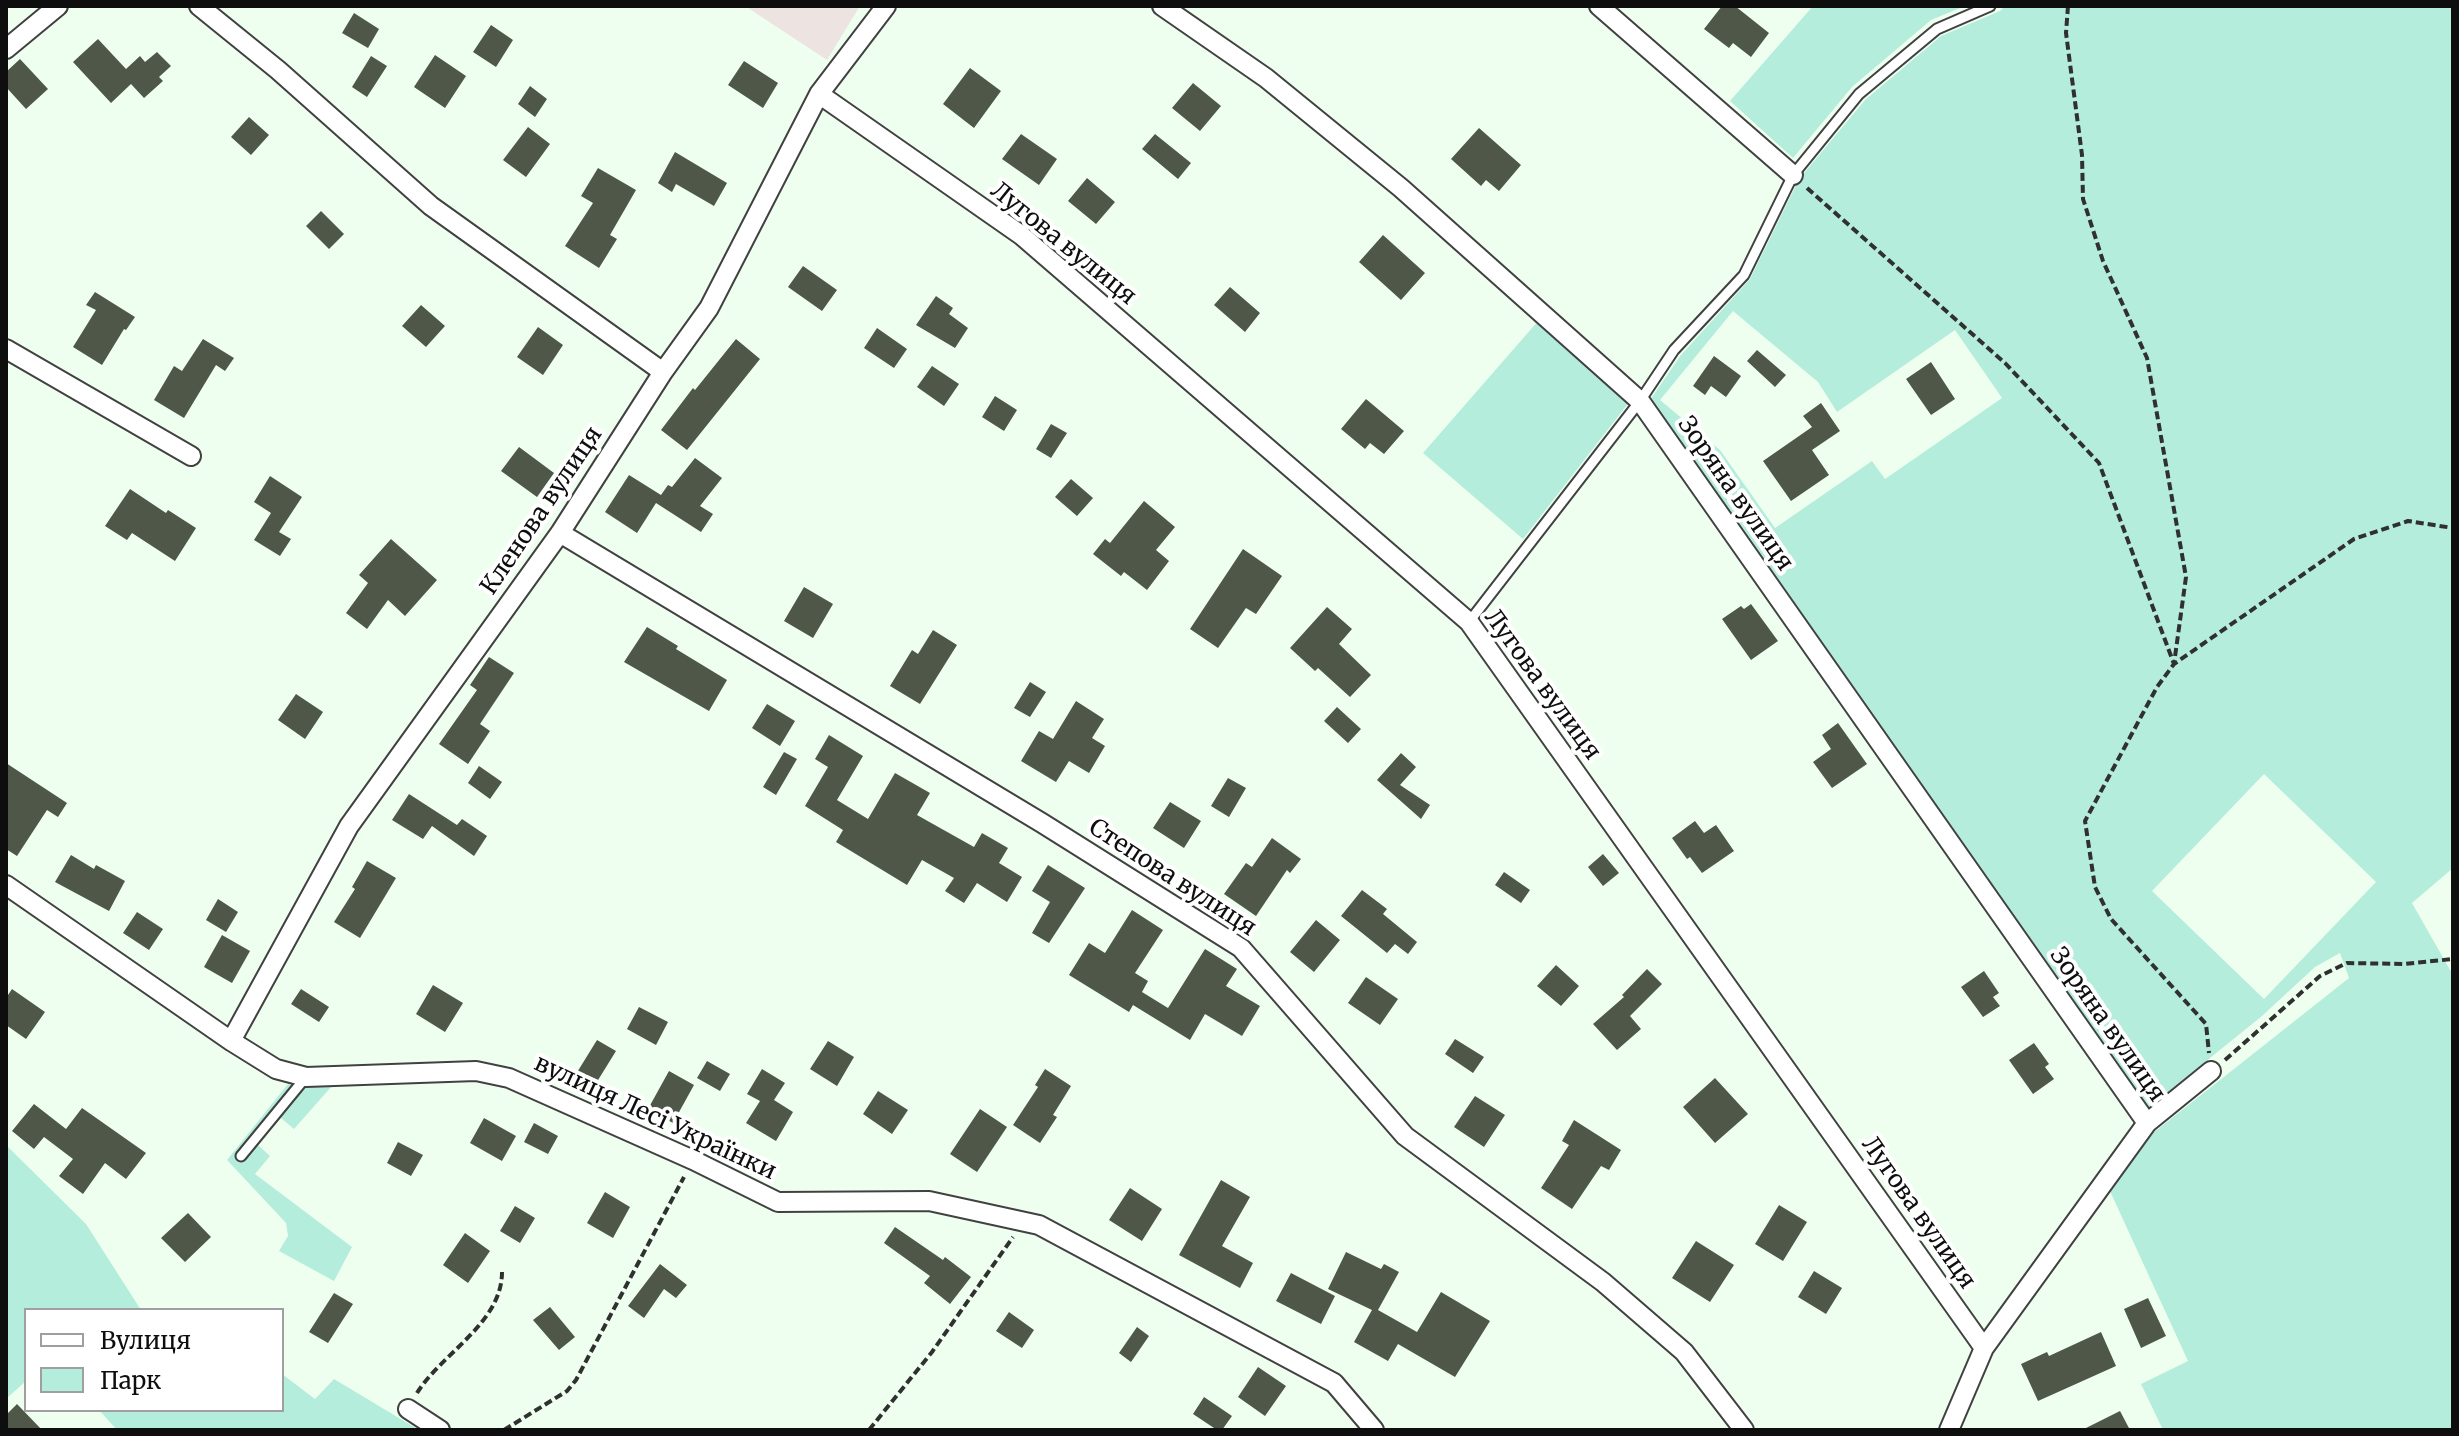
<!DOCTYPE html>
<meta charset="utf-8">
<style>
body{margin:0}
#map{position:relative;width:2459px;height:1436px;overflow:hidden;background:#efffef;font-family:Merriweather,serif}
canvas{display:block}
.frame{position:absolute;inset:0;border:8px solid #0e0e0e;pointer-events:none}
.legend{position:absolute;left:24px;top:1308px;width:260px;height:104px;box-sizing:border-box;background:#fff;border:2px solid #9f9f9f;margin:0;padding:10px 14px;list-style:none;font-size:24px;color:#0e0e0e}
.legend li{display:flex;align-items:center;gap:16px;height:40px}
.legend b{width:40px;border:2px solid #9f9f9f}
</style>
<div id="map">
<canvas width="2459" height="1436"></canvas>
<div class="frame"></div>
<ul class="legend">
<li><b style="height:10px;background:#fff"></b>Вулиця</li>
<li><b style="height:22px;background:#b5eddd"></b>Парк</li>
</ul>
</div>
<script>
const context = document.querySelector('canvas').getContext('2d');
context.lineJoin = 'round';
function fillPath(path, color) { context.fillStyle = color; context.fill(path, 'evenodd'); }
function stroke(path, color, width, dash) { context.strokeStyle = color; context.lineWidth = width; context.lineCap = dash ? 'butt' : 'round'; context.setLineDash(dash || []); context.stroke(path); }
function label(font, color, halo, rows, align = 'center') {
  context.font = font + ' Merriweather,serif'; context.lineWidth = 8; context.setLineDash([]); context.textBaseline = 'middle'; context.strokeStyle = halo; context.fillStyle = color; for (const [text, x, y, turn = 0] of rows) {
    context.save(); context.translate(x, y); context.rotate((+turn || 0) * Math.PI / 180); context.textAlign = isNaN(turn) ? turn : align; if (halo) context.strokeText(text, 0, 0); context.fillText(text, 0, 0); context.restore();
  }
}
const industrial = new Path2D(`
 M745,6h115l-33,54z`);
const green = new Path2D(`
 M1813,6h152l-34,14 -79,67 -59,71 -63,-57z
 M2005,6h448v862l-41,35 41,72v455h-290l-22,-46 47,-23 -79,-172 44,-56 196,-155 -9,-25 -25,14 -53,49 -115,93 -497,-709 31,-45 69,-76 49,-100 66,-79 76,-64 59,-25zM1733,311l85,71 19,30 118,-82 47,68 -117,81 -13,-18 -97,67 -55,-78 -60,-50zM2264,774l112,108 -112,117 -112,-108z
 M1539,320l91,81 -107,138 -100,-86z
 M288,1084l10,4 34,-2 -38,43 -13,-11 -24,26 13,12 -15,18 97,73 -18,34 -55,-30 9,-15 -2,-13 -59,-63z
 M6,1145l80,79 55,86h-115v71l-19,17z
 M282,1374l33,25 19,-20 85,51h-302l-18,-20h183z`);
const building = new Path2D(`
 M1722,6h13l34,27 -18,24 -18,-14 -4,5 -25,-19z
 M354,13l25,16 -11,19 -26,-15z
 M491,25l22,15 -17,27 -23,-15z
 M98,39l28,30 14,-13 5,6 12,-10 14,14 -12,11 4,4 -19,17 -13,-14 -20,19 -38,-41z
 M435,55l31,21 -21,32 -31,-21z
 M371,56l16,10 -20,31 -15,-10z
 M20,59l28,30 -22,20 -20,-22v-15z
 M744,61l34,22 -15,25 -35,-23z
 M970,68l31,23 -27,37 -31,-24z
 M1193,83l28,23 -21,25 -28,-23z
 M530,86l17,13 -12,18 -17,-13z
 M249,117l20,18 -18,20 -20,-18z
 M528,127l22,17 -24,33 -23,-17z
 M1479,128l42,37 -22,26 -13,-11 -5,6 -30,-27z
 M1021,134l36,25 -18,26 -37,-26z
 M1155,134l36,29 -13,16 -36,-30z
 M675,152l52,31 -13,23 -38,-22 -4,8 -14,-9z
 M598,168l38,22 -26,45 7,4 -18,29 -34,-22 28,-43 -12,-7z
 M1087,178l28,24 -19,22 -28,-23z
 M321,211l23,23 -15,15 -23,-23z
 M1383,235l42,38 -24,27 -42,-38z
 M803,266l34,24 -15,21 -34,-24z
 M1230,287l30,26 -15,19 -31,-27z
 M95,292l40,25 -9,13 -2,-1 -22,36 -29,-18 23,-37 -10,-5z
 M936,296l17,12 -4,6 19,14 -13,20 -39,-23z
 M421,305l24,21 -19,21 -24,-21z
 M538,327l25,18 -20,30 -26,-18z
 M877,328l30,21 -13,19 -30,-20z
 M203,339l31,19 -9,13 -9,-6 -32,53 -30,-18 20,-34 8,5z
 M736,339l24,20 -73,91 -26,-20 32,-42 2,2z
 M1757,350l29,25 -11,12 -28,-26z
 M1714,356l27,20 -15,21 -15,-11 -6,9 -12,-9z
 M1931,362l24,37 -24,16 -25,-36z
 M932,366l27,18 -15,22 -27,-19z
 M995,396l22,14 -13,21 -22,-14z
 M1366,399l38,32 -20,23 -14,-11 -5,6 -24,-20z
 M1821,403l19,28 -28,19 17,25 -38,26 -28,-40 49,-34 -9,-11z
 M1051,424l16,9 -16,25 -15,-9z
 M519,447l35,26 -17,24 -36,-26z
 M695,458l27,20 -22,28 13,8 -12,18 -45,-29 -19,30 -32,-21 24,-37 32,20 7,-10 4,2z
 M270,476l32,21 -23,35 12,7 -11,17 -26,-16 17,-27 -17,-11z
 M1071,479l22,19 -16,18 -22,-19z
 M130,489l36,24 2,-3 28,18 -21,33 -43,-28 -5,7 -22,-14z
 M1144,501l31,26 -19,23 13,11 -22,29 -23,-18 -3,4 -28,-22 12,-15 5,4z
 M391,539l46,41 -32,36 -17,-16 -21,29 -21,-16 22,-30 -9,-8z
 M1243,549l39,27 -26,38 -10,-6 -28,40 -28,-19z
 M804,587l29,17 -20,34 -29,-17z
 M1751,604l27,37 -27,19 -29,-41 19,-13 3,3z
 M1327,607l25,22 -13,15 32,31 -21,22 -32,-29 -3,3 -25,-23z
 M647,627l31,19 -2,3 51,31 -18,31 -85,-49z
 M933,630l24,15 -37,59 -30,-18 22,-36 6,4z
 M489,657l25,16 -34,51 10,7 -22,33 -29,-20 38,-54 -7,-5z
 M1030,682l16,10 -16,25 -16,-9z
 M296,694l27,18 -18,27 -27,-19z
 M1076,701l28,18 -12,19 13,8 -16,27 -20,-12 -13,21 -35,-21 18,-30 14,8z
 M767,704l28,17 -15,25 -28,-18z
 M1337,707l24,22 -13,14 -24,-22z
 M1838,723l29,41 -35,24 -19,-26 18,-13 -9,-14z
 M829,735l34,21 -26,44 31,19 27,-46 35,20 -13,22 57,32 8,-14 26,15 -9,15 23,14 -15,25 -30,-19 -13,20 -19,-12 9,-13 -32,-18 -15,25 -71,-43 7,-12 -38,-24 23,-39 -13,-8z
 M784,752l13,7 -21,36 -13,-8z
 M1401,753l15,14 -16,18 30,20 -9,14 -44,-39z
 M6,763l61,40 -9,14 -11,-7 -30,46 -11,-7z
 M479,766l23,16 -12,17 -22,-16z
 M1228,778l18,10 -17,29 -18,-11z
 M409,794l48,31 5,-6 25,17 -13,20 -42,-30 -9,13 -31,-19z
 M1170,802l31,19 -17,27 -31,-20z
 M1695,821l9,12 12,-8 18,26 -32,22 -12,-16 -3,2 -15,-21z
 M1272,838l29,21 -11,14 -3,-3 -31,46 -32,-22 22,-31 6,4z
 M1603,854l16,19 -16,13 -15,-19z
 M71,855l23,14 2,-4 29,16 -16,30 -54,-29z
 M367,861l29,17 -36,60 -26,-16 21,-33 -3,-2z
 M1048,865l37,23 -36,55 -17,-10 18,-31 -18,-11z
 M1504,872l26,18 -9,13 -26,-18z
 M1362,890l25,19 -4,5 34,28 -9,12 -13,-10 -8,9 -46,-37z
 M218,899l20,13 -12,20 -20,-12z
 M1132,910l31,20 -28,43 13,8 -6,11 26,16 37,-59 32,20 -11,17 34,20 -18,30 -37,-22 -15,26 -57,-35 -4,7 -60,-37 20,-32 16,10z
 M137,912l26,17 -14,21 -26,-17z
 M1316,920l24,20 -26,32 -24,-20z
 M222,935l28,16 -18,32 -28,-16z
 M1556,965l23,21 -18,20 -24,-20z
 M1647,969l15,15 -32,32 11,13 -24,21 -24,-26 31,-27 -2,-2z
 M1984,971l15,22 -6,4 7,9 -17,11 -22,-30z
 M1366,977l32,22 -18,26 -32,-22z
 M433,985l30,18 -18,29 -29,-18z
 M12,989l33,23 -19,27 -20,-14v-27z
 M301,989l28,18 -10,15 -28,-18z
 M639,1007l29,15 -12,23 -29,-16z
 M1455,1039l29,18 -11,16 -28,-19z
 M597,1040l19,11 -21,34 -19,-11z
 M828,1041l26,16 -17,29 -27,-17z
 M2034,1043l15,21 -4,3 9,12 -21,15 -24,-34z
 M707,1061l23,13 -10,17 -23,-13z
 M762,1069l23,14 -11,17 19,12 -17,29 -30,-18 14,-22 -13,-7z
 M1045,1069l26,17 -18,29 4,2 -17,26 -27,-18 25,-38 -3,-2z
 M669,1071l25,14 -21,38 -25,-14z
 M1715,1078l33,36 -33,29 -32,-36z
 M878,1091l30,19 -16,24 -29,-20z
 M1475,1096l30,19 -21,32 -30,-20z
 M34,1104l32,25 16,-21 64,45 -20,26 -21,-16 -22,31 -24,-18 14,-17 -29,-22 -10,12 -22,-18z
 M980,1109l27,18 -30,45 -27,-18z
 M484,1118l32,18 -14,25 -32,-18z
 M1574,1120l47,30 -12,20 -8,-4 -29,43 -31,-21 28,-43 -7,-4z
 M534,1123l24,13 -10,18 -24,-12z
 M398,1142l25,13 -12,21 -24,-13z
 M1221,1180l29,17 -28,49 31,17 -13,25 -61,-33z
 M1130,1188l32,21 -20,32 -33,-21z
 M605,1192l25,15 -17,31 -26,-15z
 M1779,1205l28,17 -24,39 -28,-17z
 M515,1206l20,12 -15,25 -20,-12z
 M188,1213l23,24 -26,25 -24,-24z
 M895,1227l48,33 2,-3 26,20 -21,27 -26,-21 6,-7 -46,-33z
 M465,1233l25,18 -22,32 -25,-18z
 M1696,1241l38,24 -24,37 -38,-24z
 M1346,1252l35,17 3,-5 15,8 -21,38 39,22 24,-40 49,29 -35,56 -57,-33 -10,17 -34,-19 18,-32 -44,-21z
 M660,1264l27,21 -11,13 -12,-9 -20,29 -16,-12z
 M1814,1271l28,17 -16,26 -28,-17z
 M1291,1273l44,23 -14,28 -45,-23z
 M334,1293l19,11 -25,39 -19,-11z
 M2148,1298l18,38 -25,12 -17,-39z
 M550,1307l25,30 -16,13 -26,-30z
 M1009,1312l25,18 -12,18 -26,-17z
 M1137,1327l12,9 -18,26 -12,-9z
 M2101,1332l15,34 -78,35 -17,-37 26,-12 2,4z
 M1258,1367l28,19 -21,30 -27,-19z
 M1204,1397l28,19 -10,14h-5l-24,-16z
 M17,1404l25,26h-36v-15z
 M2120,1411l10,19h-48z`);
const path = new Path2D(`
 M2068,6l-2,27 16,122 1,44 20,62 44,97 39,219 -12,87 -17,23 -72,134 10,66 16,32 95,105 3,29
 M1807,188l198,175 94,100 75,201 180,-125 54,-18 45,7
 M2225,1060l95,-84 27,-13 57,1 49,-5
 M417,1393c25,-40 85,-70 85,-121
 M504,1430l63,-39 9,-11 108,-203
 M869,1430l63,-78 81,-115`);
const service = new Path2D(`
 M1469,622l171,-221 34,-51 70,-75 49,-100 66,-81 78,-65 53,-23
 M241,1156l65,-79`);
const minor = new Path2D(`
 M199,6l79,64 153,136 232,166
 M1162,6l104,72 135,110 239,213 507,722
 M1599,6l194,169
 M6,49l52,-43
 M819,94l202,141 448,387 515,726
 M6,349l185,107
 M560,533l482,290 199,125 164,188 198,146 81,70 60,78
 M6,885l225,156 45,28 30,8 170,-6 33,7 184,82 85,42 151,-1 110,24 295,158 40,47
 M231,1041l118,-215 211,-293 103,-161 46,-64 110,-214 67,-88
 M408,1409l32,21
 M1949,1430l35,-82 163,-225 64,-52`);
const streetNames = [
 ["Лугова вулиця",1063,244,39],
 ["Зоряна вулиця",1735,494,55],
 ["Кленова вулиця",542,511,-56],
 ["Лугова вулиця",1542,685,54],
 ["Степова вулиця",1172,878,33],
 ["Зоряна вулиця",2107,1025,55],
 ["вулиця Лесі Українки",655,1118,25],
 ["Лугова вулиця",1918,1213,55]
];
fillPath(industrial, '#ede3e1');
fillPath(green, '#b5eddd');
fillPath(building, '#4f5749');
stroke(service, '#414141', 13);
stroke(minor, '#414141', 22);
stroke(path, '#303030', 4, [8, 4]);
stroke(service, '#fff', 9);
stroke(minor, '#fff', 18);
label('24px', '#0e0e0e', '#fff', streetNames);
</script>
